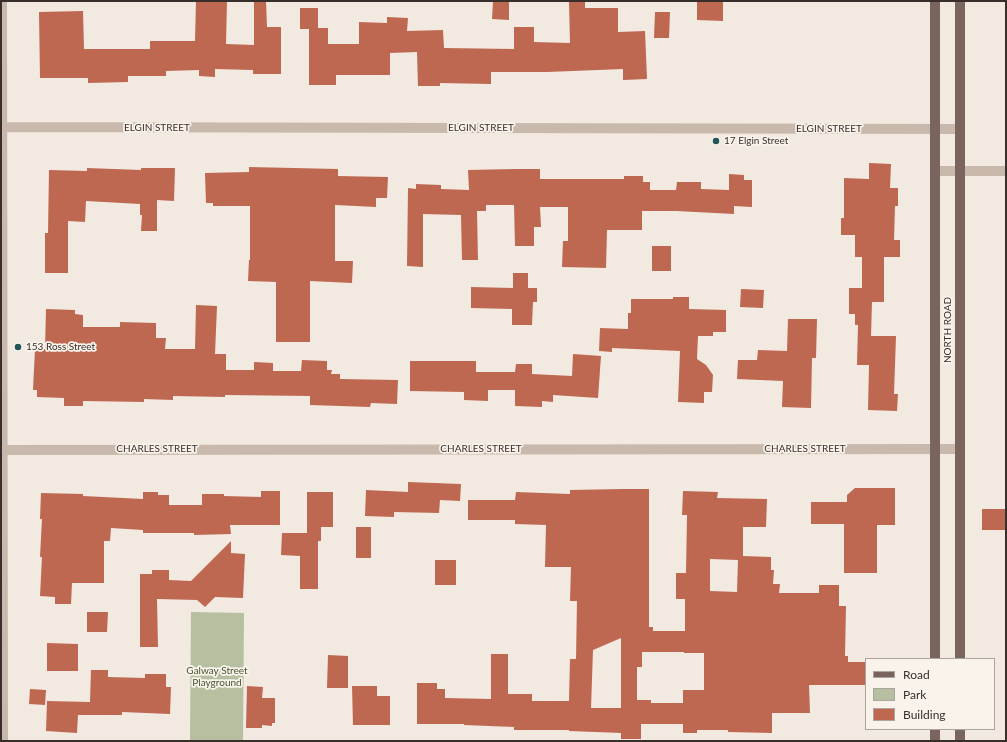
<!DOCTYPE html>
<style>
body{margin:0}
#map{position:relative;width:1007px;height:742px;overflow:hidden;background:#f2e9e0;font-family:Lato,sans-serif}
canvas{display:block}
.frame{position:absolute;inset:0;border:2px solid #382e2b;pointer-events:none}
.legend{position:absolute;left:865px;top:658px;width:130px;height:72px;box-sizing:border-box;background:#f9f3ec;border:1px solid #aca49f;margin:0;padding:5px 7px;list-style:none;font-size:12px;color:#382e2b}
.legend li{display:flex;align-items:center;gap:8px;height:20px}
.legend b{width:20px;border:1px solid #aca49f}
</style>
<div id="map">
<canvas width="1007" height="742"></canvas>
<div class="frame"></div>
<ul class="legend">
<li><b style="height:5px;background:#79655d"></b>Road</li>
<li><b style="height:11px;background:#b6c0a0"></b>Park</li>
<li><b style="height:11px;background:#bf6851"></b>Building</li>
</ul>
</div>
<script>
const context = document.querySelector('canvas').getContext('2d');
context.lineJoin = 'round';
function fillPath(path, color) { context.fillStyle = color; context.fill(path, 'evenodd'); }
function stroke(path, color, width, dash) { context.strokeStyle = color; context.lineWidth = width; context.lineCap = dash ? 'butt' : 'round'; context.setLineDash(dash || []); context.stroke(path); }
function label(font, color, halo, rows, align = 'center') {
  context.font = font + ' Lato,sans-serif'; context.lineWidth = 3.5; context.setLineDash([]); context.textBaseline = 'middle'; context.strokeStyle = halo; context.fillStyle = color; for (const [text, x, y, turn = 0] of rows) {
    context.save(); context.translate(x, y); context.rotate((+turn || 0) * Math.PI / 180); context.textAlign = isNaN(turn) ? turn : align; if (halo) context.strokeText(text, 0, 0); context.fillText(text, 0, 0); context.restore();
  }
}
const green = new Path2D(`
 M191,612l53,1 -1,128h-53z`);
const building = new Path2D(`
 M196,1h31l-1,43 28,1v-44h12l1,26h14v47h-28v-4l-38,-1v8l-16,-1v-6l-33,1v5h-38v6l-40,1v-5h-48l-1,-66 44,-1 1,38h66v-8h45z
 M493,1h16v19l-17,-1z
 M569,1h16v7h33v24l27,-1 2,48 -24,1v-11l-76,3h-56v12l-51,-1v3h-22l-1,-34 -27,1v22h-54v10h-27v-56h-9v-21h18v20h10v16h31v-22l28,1v-6l21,1 -1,13 36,-1 1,18 70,1v-22h20v15l36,1z
 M697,1h26v20l-26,-1z
 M655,12h15l-1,26h-15z
 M869,163l22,1 -1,24h8v18h-3l-1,34h6v17h-16v45h-12l-1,34h25l-2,58h4l-1,17 -29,-1 1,-45h-12l1,-40h-3v-11h-6v-26h13v-31h-7v-22h-14v-17h3v-40l25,1z
 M249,167l89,2v7l50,1 -1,21h-11v9l-41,-2v56h18l-1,22 -42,-2v61h-34v-60l-28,-1 1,-21h1v-54h-37v-3h-7l-1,-30 44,-1z
 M87,168l54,2v-2h34l-1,33 -17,-1v31h-16l1,-16h-2v-11l-54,-3 -1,21 -17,-1v52h-23v-40h3l1,-63 38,1z
 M515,169h25v10h84v-3h19v6h7v8h26l1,-8h24v7l28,1v-16l15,1v5h8v27l-18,-1v8l-58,-3h-34v19h-35l-1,38 -44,-1 1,-26h5v-34h-28l1,20h-7v19h-19l-1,-41h-28v6h-9l1,49h-16l-1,-45 -38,-1v53l-16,-1 1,-78 8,1v-5l25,1v4l28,1 -1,-20z
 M652,246h19v25h-19z
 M513,273h15v15h9v14h-4l-1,23h-20v-16l-41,-1v-21l42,1z
 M741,289l23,1 -1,18 -23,-1z
 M673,297h16v12l37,1v22h-13v4h-15l-1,23 9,6 7,10 -1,17h-8v11l-26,-1 2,-51 -68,-3v4l-13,-1 1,-23 28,1v-16h3v-14h42z
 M196,305l21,1 -2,48h11v16h28v-8l19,1v8h28l1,-11 25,1v9h5l-1,4h9v5l58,1 -1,24 -26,-1 -1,4 -60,-2v-9l-85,-1v2l-52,-1v4l-29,-1v3l-61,-1v5h-19v-8l-27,-1v-7h-4l2,-41h10l1,-40 29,1v4l8,1v12h37v-5l36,1v15h10l-1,11h30z
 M788,319h29l-1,39h-4l-1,50 -29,-1 1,-26 -46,-2 1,-19h19l1,-10 29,1z
 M573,354l28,2 -3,42 -45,-3v7l-11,-1v6l-27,-1v-16h-27v11l-24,-1v-8l-54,-1v-30h66v11h39l1,-8h16v10l40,2z
 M408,482l53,2 -1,17 -20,-1 -1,13 -45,-1v5l-29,-1 1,-26 42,2z
 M855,488h40v37h-18v48h-33v-49h-33v-22h36v-7z
 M623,489h26v138h4v4h32v-32h-9v-26h10l1,-58h-5l1,-24 35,1 -1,6 50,1 -1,28h-23v29l28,1v13h3l-1,14h7l-1,9h40v-8h20v21h7l-1,50h3v6h18v23h-57l1,28h-38v20l-44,-1v-2h-31v3h-14v-9h-42v15h-20v-6l-52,-2v-1h-55v-3l-50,-2v-1h-47v-41h20v6h8v9l46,1v-45h17v40h24v7h37l1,-42h6l1,-58h-7l1,-34h-26l1,-42 -31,-1v-4h-47v-20h47l1,-8 54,2v-4zM710,559l28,1 -1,32 -27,-1zM621,638v70h-30l2,-58zM642,652h42v1h20v37h-21v13h-32v-3h-14v-33h5z
 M261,491h19v34h-50l1,9 -37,1v-2h-51v-3l-32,-2 -1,13h-6v42h-32l-1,21h-16v-7l-15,-1 2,-39h-2l2,-38h-2l1,-26 42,1v2l60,3v-7h15v3h11v10h33v-11h22v2l37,1z
 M307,492h26v35h-12v14h-3v48h-18v-33l-19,-1 1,-22h25z
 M982,509h24v21h-24z
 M356,527h15v31h-15z
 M231,541v12l14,1 -2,44 -28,-1 -10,10 -8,-7 -40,-1 1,48h-18v-73h12v-4h17v10l22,1z
 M435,560h21v25h-21z
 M87,612h21l-1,20h-20z
 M47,643l31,1v27h-31z
 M328,655l20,1v32h-21z
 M91,670h17v7l37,1v-4h21v13h5l-1,27 -48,-2v3h-44l-1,18 -31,-2 1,-30 43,1z
 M247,686l16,1 -1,11h13v25h-3v3l-10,-1v3h-16z
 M352,686h25v10h13v29h-37z
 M30,689l16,1 -1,15 -16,-1z`);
const minor = new Path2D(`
 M2,1l1,740
 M2,127l957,2
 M935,171h71
 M3,450l957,-1`);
const major = new Path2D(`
 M935,659v-658
 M960,659v-658
 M935,729v12
 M960,729v12`);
const markers = [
 [716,141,4,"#225557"],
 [18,347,4,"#225557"]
];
const streetNames = [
 ["ELGIN STREET",157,128],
 ["ELGIN STREET",481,128],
 ["ELGIN STREET",829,129],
 ["NORTH ROAD",948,330,-90],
 ["CHARLES STREET",157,449],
 ["CHARLES STREET",481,449],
 ["CHARLES STREET",805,449]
];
const poiNames = [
 ["17 Elgin Street",724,141],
 ["153 Ross Street",26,347]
];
const parkNames = [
 ["Galway Street",217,671],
 ["Playground",217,683]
];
fillPath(green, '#b6c0a0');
fillPath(building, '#bf6851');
stroke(minor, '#c9b9ac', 10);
stroke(major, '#79655d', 10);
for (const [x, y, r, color] of markers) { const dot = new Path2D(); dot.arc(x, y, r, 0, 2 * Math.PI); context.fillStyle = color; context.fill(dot); stroke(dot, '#f9f3ec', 1.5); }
label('10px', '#382e2b', '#f9f3ec', streetNames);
label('10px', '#382e2b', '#f9f3ec', poiNames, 'left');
label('10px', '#485530', '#f9f3ec', parkNames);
</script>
